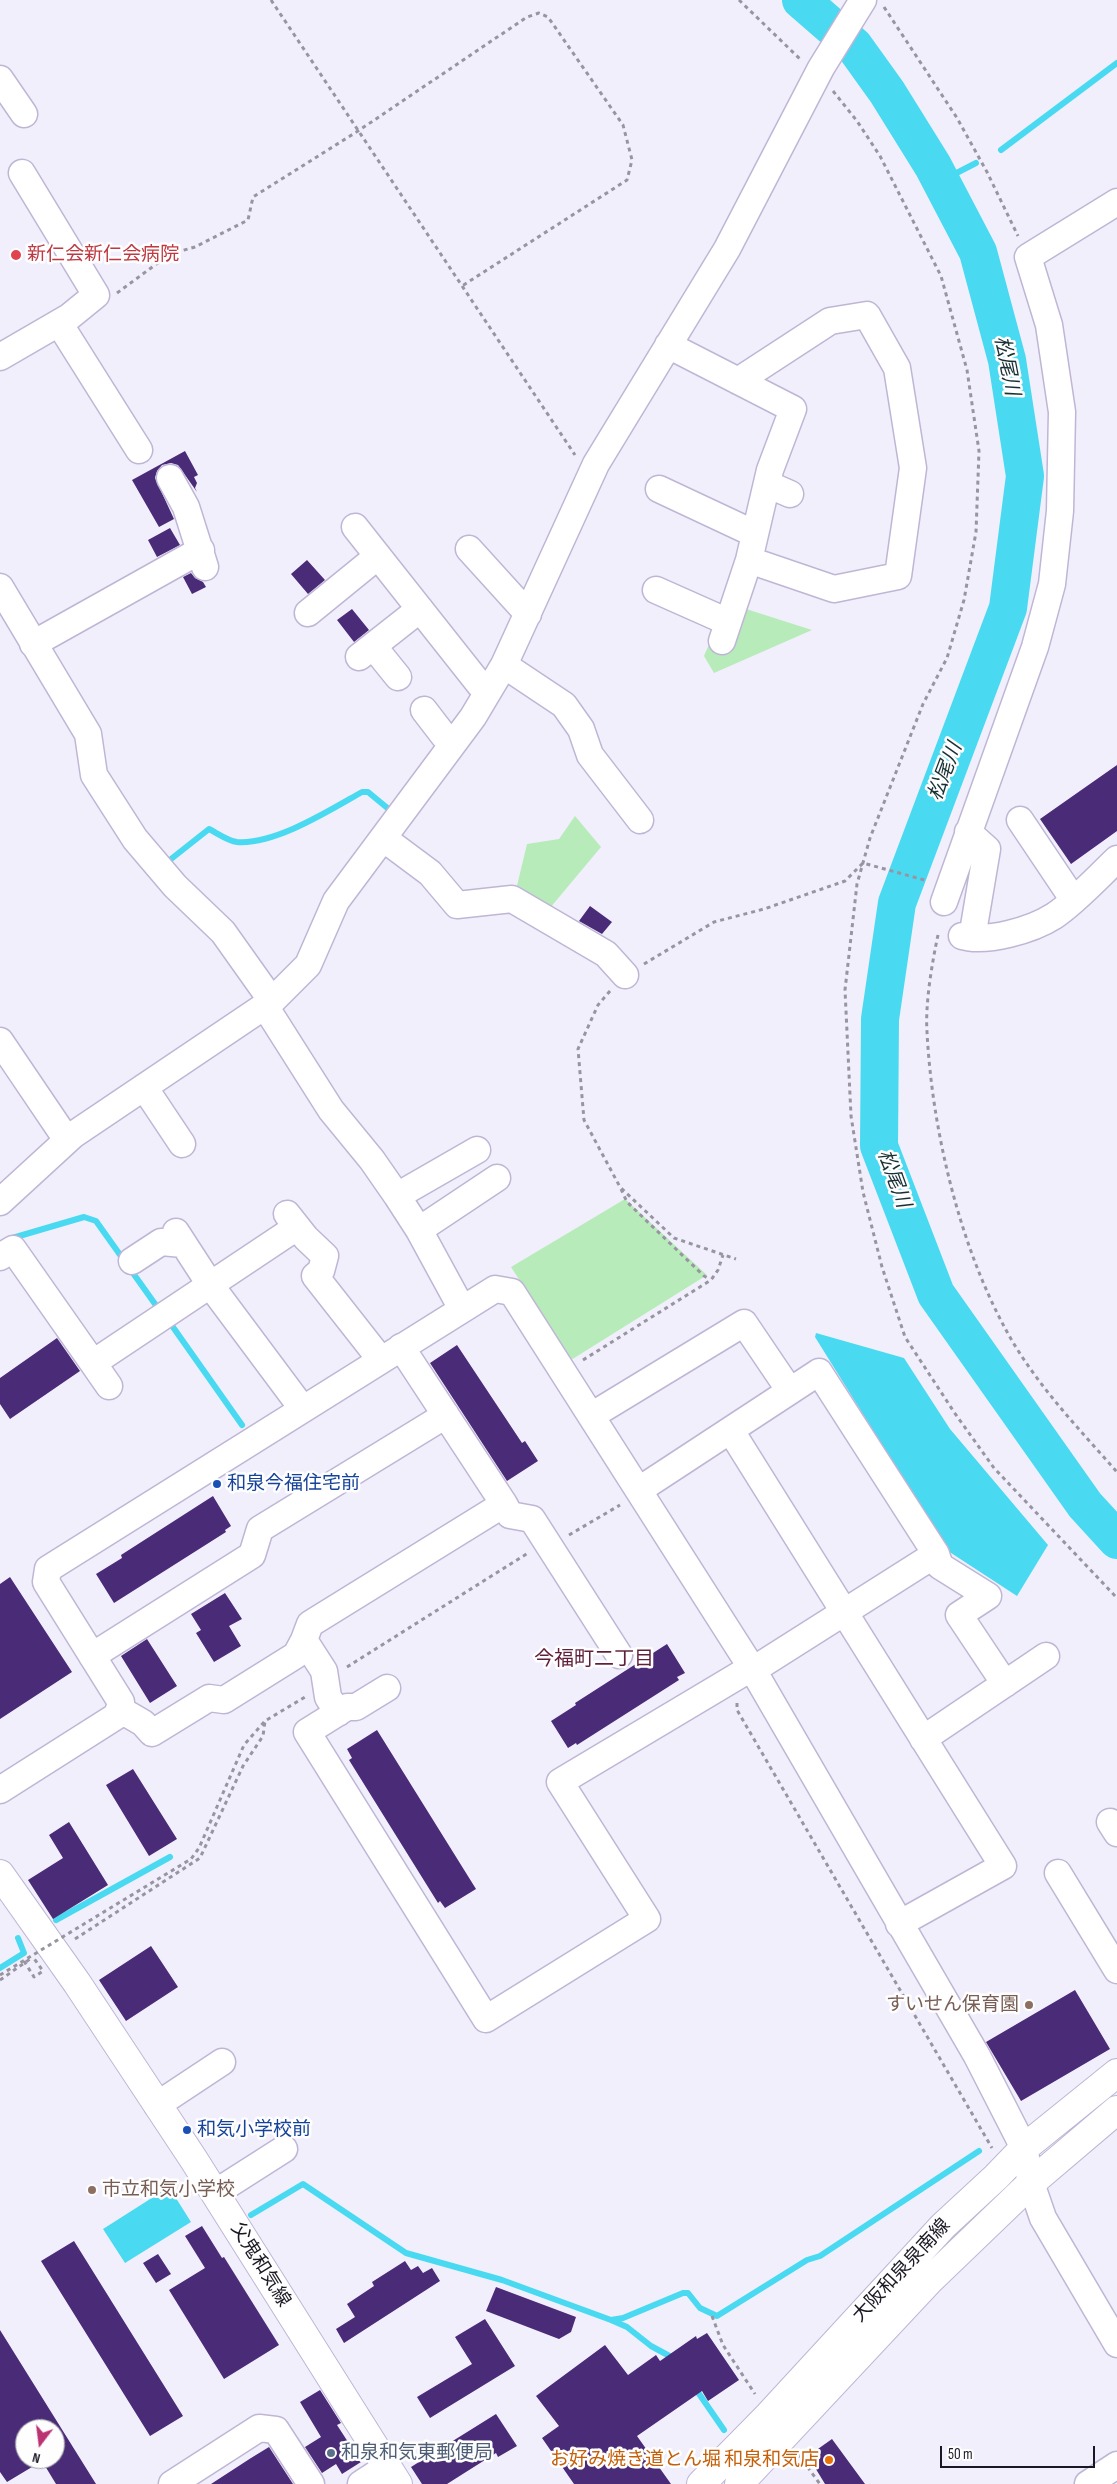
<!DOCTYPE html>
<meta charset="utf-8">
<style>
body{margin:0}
#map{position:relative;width:1117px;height:2484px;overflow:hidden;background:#f2effc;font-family:"Sofia Sans Condensed",sans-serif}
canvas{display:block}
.north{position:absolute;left:15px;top:2419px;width:50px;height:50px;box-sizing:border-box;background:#fefefe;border:1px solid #a3a2a6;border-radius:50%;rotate:195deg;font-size:14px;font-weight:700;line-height:20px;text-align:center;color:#1b1823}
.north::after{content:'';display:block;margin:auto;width:18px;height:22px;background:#bc3371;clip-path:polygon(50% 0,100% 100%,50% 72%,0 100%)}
.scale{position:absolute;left:940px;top:2446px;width:155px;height:22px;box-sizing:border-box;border:2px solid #1b1823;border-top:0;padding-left:6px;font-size:15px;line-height:18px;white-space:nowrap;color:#1b1823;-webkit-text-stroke:4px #fefefe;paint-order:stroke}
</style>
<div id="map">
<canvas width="1117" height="2484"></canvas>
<div class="north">N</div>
<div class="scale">50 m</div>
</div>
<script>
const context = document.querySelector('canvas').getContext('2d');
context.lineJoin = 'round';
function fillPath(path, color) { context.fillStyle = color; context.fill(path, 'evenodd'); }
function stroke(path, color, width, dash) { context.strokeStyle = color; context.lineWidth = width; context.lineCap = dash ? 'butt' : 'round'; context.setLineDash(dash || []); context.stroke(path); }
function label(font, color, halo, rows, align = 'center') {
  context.font = font + ' "Sofia Sans Condensed","Noto Sans JP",sans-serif'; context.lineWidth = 5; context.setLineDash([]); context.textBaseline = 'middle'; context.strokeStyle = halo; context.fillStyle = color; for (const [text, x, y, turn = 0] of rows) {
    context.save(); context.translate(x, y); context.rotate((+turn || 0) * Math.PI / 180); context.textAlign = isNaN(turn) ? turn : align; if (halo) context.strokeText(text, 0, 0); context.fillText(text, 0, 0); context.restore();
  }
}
const green = new Path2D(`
 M743,608l69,22 -98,43 -10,-17 6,-14z
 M575,816l26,31 -56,67 -30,-20 12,-50 32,-5z
 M625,1199l82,76 -136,85 -60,-93z`);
const water = new Path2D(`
 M816,1333l88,25 46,71 98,116 -31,51 -69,-45 -133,-214z
 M169,2187l22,35 -66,41 -22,-34z`);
const stream = new Path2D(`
 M1001,150l116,-87
 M941,181l35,-18
 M166,863l43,-34c8,4 19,12 28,13 38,3 93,-32 125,-50h6l23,19
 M9,1239l75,-22 12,4 64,90
 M168,1320l74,105
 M56,1920l114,-63
 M0,1968l24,-15 -6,-15
 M251,2215l52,-31 103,69 96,27 109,40 16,7 24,19 24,13
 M611,2320l12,-2 60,-25h5l12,15 17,8 90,-56 13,-4 159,-105
 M695,2388l29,42`);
const river = new Path2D(`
 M801,0l53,46 33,46 46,74 45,86 29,108 18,116 -17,132 -111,295 -17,116 -1,127 57,148 149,211 32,35`);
const building = new Path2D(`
 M185,451l13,24 -4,2 3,6 -2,5 2,4 -19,-27 -7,-2 -9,2 -5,6 -2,7 19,41 -15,8 -27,-47z
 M170,528l10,17 -23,12 -9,-17z
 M307,560l18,20 -17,14 -17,-20z
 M191,573l4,5 8,4 3,5 -14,7 -9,-17z
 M352,609l17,21 -15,12 -17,-22z
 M1117,765v66l-46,33 -31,-45z
 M590,906l22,16 -10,12 -23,-13z
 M57,1338l23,33 -70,48 -10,-15v-26z
 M457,1345l65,98 3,-2 13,20 -31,20 -77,-118z
 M213,1496l18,30 -6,4 1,2 -112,71 -18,-29 26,-16 -1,-3z
 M10,1577l62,95 -72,47v-135z
 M225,1593l17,26 -13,7 12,20 -27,16 -18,-29 5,-3 -10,-16z
 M147,1639l30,47 -27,17 -29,-47z
 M667,1644l18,29 -8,4 2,3 -102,65 -1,-2 -8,5 -17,-27 25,-16 -1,-2z
 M377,1730l99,159 -31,19 -5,-7 -2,2 -89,-143 3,-2 -5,-9z
 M133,1769l44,70 -28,17 -43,-71z
 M69,1822l39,63 -55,34 -25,-39 35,-22 -14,-23z
 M151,1946l27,41 -52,34 -27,-41z
 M1075,1990l35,59 -89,52 -35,-59z
 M202,2226l20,32 2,-1 55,88 -55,34 -55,-89 36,-22 -20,-32z
 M74,2241l109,175 -33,20 -109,-175z
 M158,2254l13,20 -15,9 -13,-20z
 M405,2261l6,9 7,-4 5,7 9,-5 8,13 -96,62 -8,-14 19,-12 -8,-13 27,-18 -2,-4z
 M496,2287l80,30 -5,15 -12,7 -73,-28z
 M485,2319l30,47 -85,52 -13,-21 55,-33 -17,-27z
 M0,2330l96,154h-40l-14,-23 -35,21 -7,-10zM25,2429h30v30h-30z
 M707,2333l32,47 -31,21 -6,-10 -65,45 34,48h-97l-32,-46 17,-12 -23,-30 69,-51 23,30 28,-20 4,6 36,-25 1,3z
 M320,2390l21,33 -4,2 24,37 -19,12 -6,-10 -14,9 -17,-26 16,-10 -21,-35z
 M496,2414l21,32 -19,11 -2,-4 -49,31h-25l-11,-17z
 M832,2439l33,45h-40l-17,-28z
 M269,2447l24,37h-82l40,-26z`);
const path = new Path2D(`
 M271,0l304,455
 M739,0l61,59
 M884,7l73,111 30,54 31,64
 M833,91l24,30 23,35 61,120 26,94 12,81 -3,81 -12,68 -17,58 -24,46 -53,134 -13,46 -12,106 6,126 12,76 19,75 23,70 49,75 40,56 123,130
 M117,293l53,-39 25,-7 53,-27 5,-23 105,-66 169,-114 12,-4 9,4 75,108 9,35 -5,20 -165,106
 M938,935c-6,28 -13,69 -11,97 5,97 32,212 79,298 28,52 72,98 111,142
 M644,964l70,-42 50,-13 81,-28 18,-18 65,18
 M610,991l-12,14 -20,44 6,71 36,67 54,51 62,21
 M621,1189l6,13 77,74 6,3
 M583,1360l128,-80 7,-10 5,-15
 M569,1535l51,-30
 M347,1667l181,-114
 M737,1703v7l255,438
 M75,1939l125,-81 43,-92 20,-30 2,-15 40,-24
 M0,1980l30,-21
 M712,2316l11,29 32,49
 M798,2454l22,30`);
const minor = new Path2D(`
 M0,79l24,35
 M59,323l80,127
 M668,345l125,64 -23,61 -21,90 -27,81
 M0,357l69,-40 27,-22 -74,-122
 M738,381l92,-60 37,-6 30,53 16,100 -15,108 -64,13 -85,-29
 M170,478l16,29 19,60
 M767,484l23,10
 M659,489l96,45
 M355,527l125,158 8,5
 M469,549l59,65
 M0,587l88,147 6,41 41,64 40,47 48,46 49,69
 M656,590l72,32
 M308,613l70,-57
 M33,644l168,-94
 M373,646l25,31
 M359,657l61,-48
 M504,665l60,40 17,24 9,26 50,65
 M424,710l20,26 8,6
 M1020,820l53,79
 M968,832l19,17 -15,89
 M383,838l47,35 27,32 55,-6 94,55 19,21
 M944,902l91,-255 17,-63 8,-73 2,-99 -13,-87 -21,-68 89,-55
 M962,936c25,7 70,-6 92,-20 20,-13 45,-40 63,-57
 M265,1006l66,104 41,50 25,36 22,34 43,79
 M0,1041l67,99
 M144,1087l38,57
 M397,1196l80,-46
 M0,1202l73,-67 199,-134 36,-36 28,-64 137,-184 31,-52 92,-201 131,-215 94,-181 42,-68
 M287,1214l19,24 19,18 -4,15 -6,5 66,84
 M419,1230l78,-52
 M176,1232l35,54 91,122
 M0,1257l13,-8 80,114 204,-136
 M132,1261l29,-19 22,2
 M93,1363l16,23
 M591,1416l153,-93 46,68
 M731,1431l272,435 -104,58
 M504,1504l6,11 22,4 87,136
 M936,1554l4,12 48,30 -29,19 46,69
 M304,1640l20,31 4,26 10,16
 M92,1656l160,-101 8,-26 186,-114
 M387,1688l-31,19h-9l-40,25 179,287 161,-100 -87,-137 181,-108 12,-4 183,-116 -117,-182 -180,118
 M119,1709l24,14 9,10 57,-35 15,2 72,-45 8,-15 6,-16 194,-120 -103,-157
 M923,1739l123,-83
 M0,1790l118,-75 3,-13 -75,-120 2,-13 447,-280 17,3 241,378 224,386 47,92 7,35 12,35 74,126
 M1110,1822l7,11
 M1058,1873l59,97
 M157,2105l65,-43
 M215,2193l69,-44
 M172,2484l87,-56 17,2 35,54
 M361,2484l26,-17
 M1088,2484l29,-19`);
const major = new Path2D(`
 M0,1874l77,109 117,177 204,324
 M701,2484l68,-69 174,-189 53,-49 28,-29 93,-75
 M739,2484l190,-203 102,-98 86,-73`);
const pathBridge = new Path2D(`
 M24,1961l10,16 9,-6 -10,-14
 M0,1975l191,-116 8,-11 45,-103 21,-24`);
const markers = [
 [16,255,6,"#e0444e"],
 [217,1484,5,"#1a4fb4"],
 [1029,2005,5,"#8d6e63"],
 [187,2130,5,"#1a4fb4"],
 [92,2190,5,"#8d6e63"],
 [331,2453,5,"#5c6f8a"],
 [829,2460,5,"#e8710a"]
];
const healthNames = [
 ["新仁会新仁会病院",27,255]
];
const transitNames = [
 ["和泉今福住宅前",227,1484],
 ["和気小学校前",197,2130]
];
const educationNames = [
 ["すいせん保育園",1019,2005],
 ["市立和気小学校",102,2190,"left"]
];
const streetNames = [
 ["父鬼和気線",260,2265,58],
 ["大阪和泉泉南線",902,2271,-47]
];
const serviceNames = [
 ["和泉和気東郵便局",341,2453]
];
const foodNames = [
 ["お好み焼き道とん堀 和泉和気店",819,2460]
];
const waterNames = [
 ["松尾川",1006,366,79],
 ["松尾川",946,772,-69],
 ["松尾川",893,1179,70]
];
const neighbourhoodNames = [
 ["今福町二丁目",594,1660]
];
fillPath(green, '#b7ebb9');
fillPath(water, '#49d9f1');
stroke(stream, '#49d9f1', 6);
stroke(river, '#49d9f1', 38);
fillPath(building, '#492b77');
stroke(minor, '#bfb6d5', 29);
stroke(major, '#bfb6d5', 30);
stroke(path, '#9895a1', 3, [4, 4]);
stroke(minor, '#fff', 26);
stroke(major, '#fff', 28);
stroke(pathBridge, '#9895a1', 3, [4, 4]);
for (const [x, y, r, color] of markers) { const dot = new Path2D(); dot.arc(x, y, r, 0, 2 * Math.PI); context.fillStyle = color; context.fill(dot); stroke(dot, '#fefefe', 2); }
label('19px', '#be3a42', '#fefefe', healthNames, 'left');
label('19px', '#164399', '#fefefe', transitNames, 'left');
label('19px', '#785e54', '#fefefe', educationNames, 'right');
label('19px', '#1b1823', '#fefefe', streetNames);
label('19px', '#4e5e75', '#fefefe', serviceNames, 'left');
label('19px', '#c56008', '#fefefe', foodNames, 'right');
label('italic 20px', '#183034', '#fefefe', waterNames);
label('20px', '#601e3a', '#fefefe', neighbourhoodNames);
</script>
